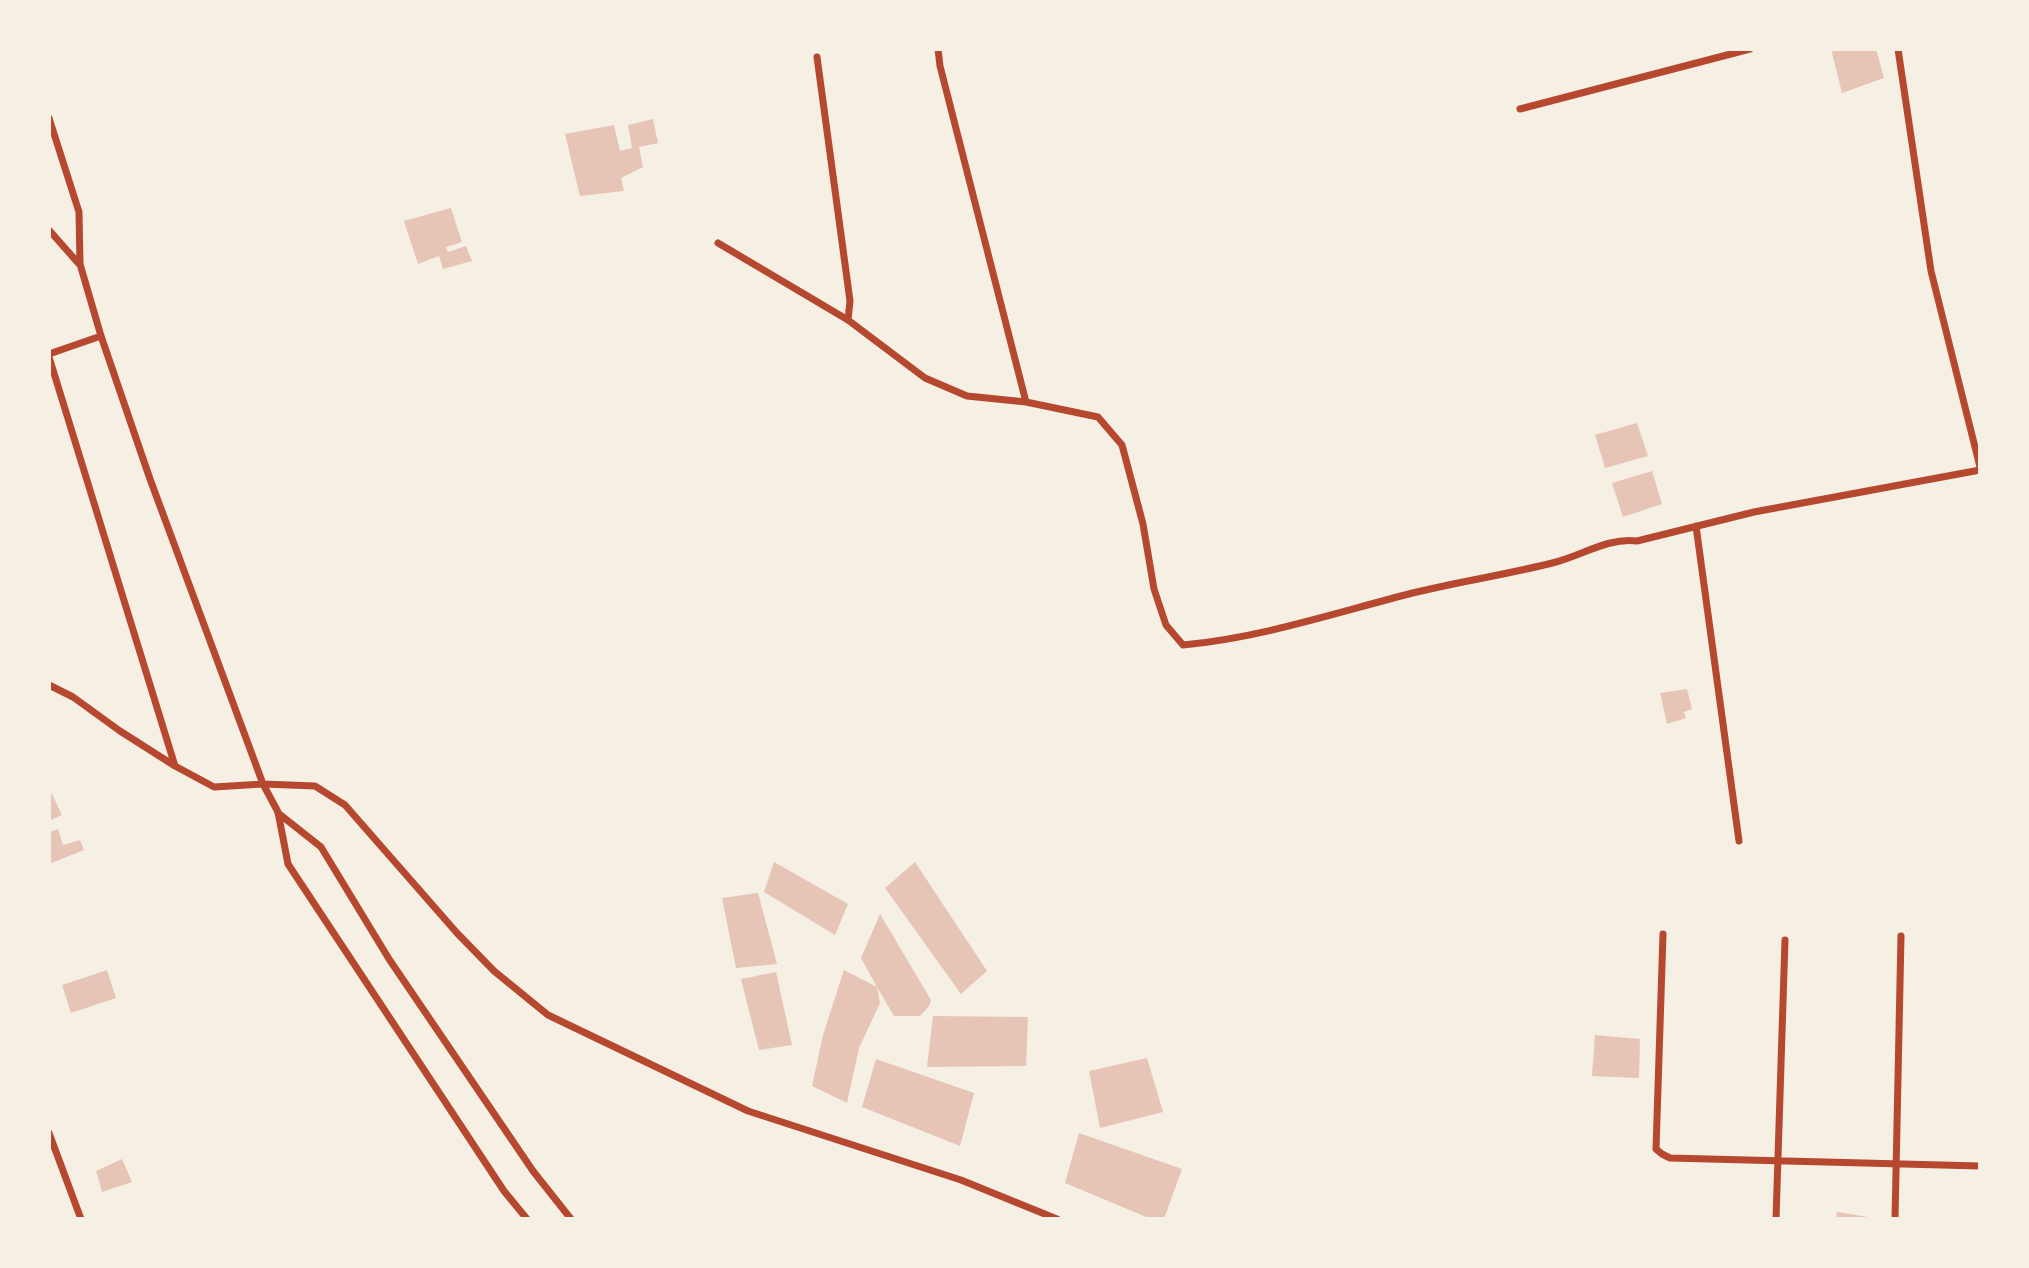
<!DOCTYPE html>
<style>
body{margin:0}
#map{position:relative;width:2029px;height:1268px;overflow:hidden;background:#f6efe4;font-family:Montserrat,sans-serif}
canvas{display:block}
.frame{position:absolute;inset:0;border:51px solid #f6efe4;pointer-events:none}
</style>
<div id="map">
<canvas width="2029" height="1268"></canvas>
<div class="frame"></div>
</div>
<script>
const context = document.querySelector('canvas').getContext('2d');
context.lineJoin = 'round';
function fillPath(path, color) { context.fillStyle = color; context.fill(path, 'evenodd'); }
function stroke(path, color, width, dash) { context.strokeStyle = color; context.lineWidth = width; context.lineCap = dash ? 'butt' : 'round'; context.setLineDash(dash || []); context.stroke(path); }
const building = new Path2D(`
 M1831,49h45l8,29 -42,15z
 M653,119l5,24 -19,4 4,20 -22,11 3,13 -44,5 -15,-62 49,-9 6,26 12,-3 -4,-23z
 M451,208l11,34 -16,5 2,5 18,-6 6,15 -29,8 -4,-13 -21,8 -14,-43z
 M1637,423l11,33 -43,12 -10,-33z
 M1652,471l10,33 -39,13 -11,-34z
 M1687,689l5,20 -8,3 2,6 -19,6 -7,-31z
 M49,788l13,27 -13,6z
 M58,829l5,16 17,-5 4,10 -35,14v-32z
 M774,862l74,42 -13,31 -71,-43z
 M915,862l72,109 -26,23 -76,-106z
 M758,893l19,71 -41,4 -14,-70z
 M880,914l51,86 -2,6 -9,10h-26l-17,-29 3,16 -21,45 -12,55 -35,-17 11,-51 21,-65 33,17 -16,-29z
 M107,970l9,28 -45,15 -9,-28z
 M776,972l16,73 -33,5 -18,-71z
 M933,1016l95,1 -2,49 -99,1z
 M1595,1035l45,4 -1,39 -47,-2z
 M1147,1058l16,54 -63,16 -11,-57z
 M876,1059l98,34 -14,53 -98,-39z
 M1079,1133l103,36 -18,50h-13l-86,-36z
 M122,1159l10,23 -30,10 -6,-21z
 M1837,1212l31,5v2h-32z`);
const minor = new Path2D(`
 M938,49l2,17 86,336
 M1898,49l33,222 49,196
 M817,57l33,244 -2,19
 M1520,109l230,-60
 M49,118l30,94 1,52 21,72 49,143 113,305 15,28 10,52 216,327 23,28
 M49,230l30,34
 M718,243l130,77 77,58 42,18 59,6 72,15 24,28 21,79 11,65 12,36 17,20c76,-7 149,-31 222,-50 50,-13 101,-20 151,-33 26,-7 54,-25 81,-21l117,-29 226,-42
 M49,354l52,-18
 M49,357l126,409
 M1696,526l43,315
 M49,685l24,12 47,34 55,35 39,21 49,-3 52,2 30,19 112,128 37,38 54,44 200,96 213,69 96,39
 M278,813l43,34 68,112 144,212 38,48
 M1663,934l-7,215 6,5 8,4 310,8
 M49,1133l32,86
 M1776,1219l9,-279
 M1895,1219l6,-283`);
fillPath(building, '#e6c5b7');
stroke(minor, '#b5482f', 7);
</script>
